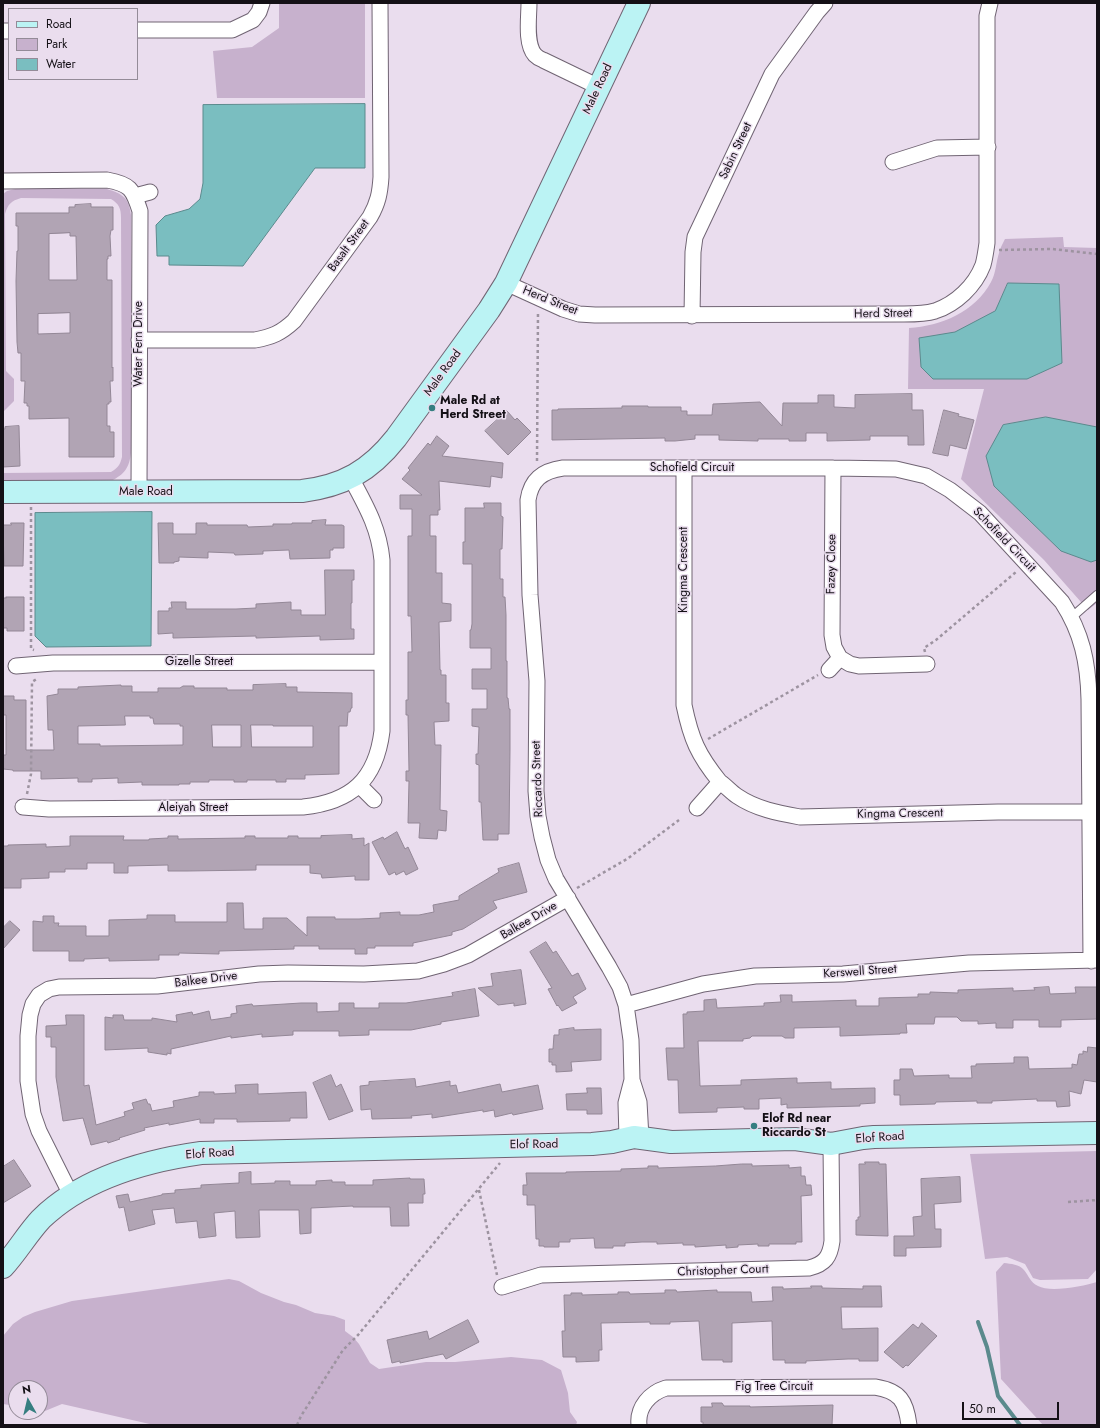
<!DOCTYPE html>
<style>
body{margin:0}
#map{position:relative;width:1100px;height:1428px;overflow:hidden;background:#eaddee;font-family:Jost,sans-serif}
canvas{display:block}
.frame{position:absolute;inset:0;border:4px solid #141016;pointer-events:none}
.legend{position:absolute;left:8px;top:8px;width:130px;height:72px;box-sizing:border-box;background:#eaddee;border:1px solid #948b98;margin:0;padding:5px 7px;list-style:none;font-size:12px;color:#141016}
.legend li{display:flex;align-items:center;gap:8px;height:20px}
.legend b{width:20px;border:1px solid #948b98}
.north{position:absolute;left:8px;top:1380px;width:40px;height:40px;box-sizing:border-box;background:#eaddee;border:1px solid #948b98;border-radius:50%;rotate:352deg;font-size:11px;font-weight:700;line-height:16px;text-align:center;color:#141016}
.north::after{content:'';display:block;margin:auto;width:14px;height:18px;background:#357e80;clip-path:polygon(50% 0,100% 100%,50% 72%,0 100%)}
.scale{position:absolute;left:962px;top:1402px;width:97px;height:18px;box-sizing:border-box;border:2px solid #141016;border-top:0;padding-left:5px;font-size:12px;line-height:14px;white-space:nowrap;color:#141016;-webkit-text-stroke:3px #eaddee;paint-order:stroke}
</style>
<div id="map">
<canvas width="1100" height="1428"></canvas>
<div class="frame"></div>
<ul class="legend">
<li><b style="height:5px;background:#bbf3f4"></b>Road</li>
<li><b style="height:11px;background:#c7b1cd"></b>Park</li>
<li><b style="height:11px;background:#7abec0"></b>Water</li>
</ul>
<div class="north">N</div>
<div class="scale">50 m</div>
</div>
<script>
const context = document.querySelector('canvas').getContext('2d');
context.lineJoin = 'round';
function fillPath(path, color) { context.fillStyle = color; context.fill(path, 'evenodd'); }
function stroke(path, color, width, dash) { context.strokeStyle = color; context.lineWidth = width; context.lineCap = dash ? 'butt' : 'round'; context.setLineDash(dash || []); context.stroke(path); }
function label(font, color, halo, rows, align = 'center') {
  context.font = font + ' Jost,sans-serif'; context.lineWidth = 3; context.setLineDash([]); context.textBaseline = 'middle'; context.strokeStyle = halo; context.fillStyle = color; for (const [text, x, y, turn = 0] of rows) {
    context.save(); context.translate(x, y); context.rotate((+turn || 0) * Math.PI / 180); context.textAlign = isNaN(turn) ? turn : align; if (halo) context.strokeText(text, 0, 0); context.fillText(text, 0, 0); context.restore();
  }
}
const green = new Path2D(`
 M279,3h86v95h-148l-4,-47 39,-4 27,-19z
 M15,189h92c16,5 22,9 24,26v238c-2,15 -6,21 -20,28l-108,1v-9l108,-1c7,-4 9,-7 11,-15l-1,-239c0,-10 -2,-14 -10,-19l-90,-1c-10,3 -13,6 -16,16l1,157 8,8v22l-11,11 1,-21 -1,-5v-192l4,-3z
 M1063,237l1,10 33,1v355l-9,7 -44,-50 -83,-81 23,-90h-76l1,-61c32,-2 66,-16 82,-46 5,-9 5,-20 8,-29 1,-5 4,-10 6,-14z
 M1097,1151v118l-9,10 -48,1 -7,-2 -8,-14 -18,-7 -22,2 -15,-105z
 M1004,1263c7,1 15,1 20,7 5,6 6,12 14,16 12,7 46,0 59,-4v143h-54l-42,-46 -5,-107z
 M229,1279l10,2 22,12 23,9 12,3 19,8 19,3 11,4v11l8,6 6,7 11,19 9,6 47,-7h29l56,-5 31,3 19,10 7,23 2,19 7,10 -1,3h-422l-92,-21 -17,7 -5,-1v-22h-24v18l-13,-2v-68l10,-12 10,-7 12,-5 37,-11z`);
const water = new Path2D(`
 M365,104v64h-50l-72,98 -74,-1v-9h-12l-1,-31 9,-9 24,-7 11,-10 3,-16v-78z
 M1008,283l51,1 3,79 -35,16h-94l-12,-12 -2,-29 36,-6 40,-21z
 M1046,417l51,10v133l-6,2 -30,-11 -67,-65 -8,-30 17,-31z
 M152,512l-1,134 -105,1 -11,-11v-123z`);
const stream = new Path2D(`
 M978,1322l9,25 11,49 22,29`);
const building = new Path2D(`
 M91,204v3h22v23h-2l-1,6 1,20h-3v3h-1v21h5v88l1,-1v14h-3l1,21h-2v2h-2v22h3v6h4v25h-45v-39l-40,1v-13h-2v-3h-3l1,-22h-4v-28h-3l-1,-11 -1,-61 1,-30h1v-25h-2v-13h53v-6h6v-2zM70,233v3h6l1,44h-28v-46zM70,313v20l-32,1v-20z
 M912,394v16h11l1,35h-16v-9h-38v4l-43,1v-8h-21v8h-17v-2h-31v2l-39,-1v-5h-24v4l-20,2h-10v-3l-113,2v-30h6v-1l64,-1v-2h26v1h33v4h6v4h25l1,-11 47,-2 22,24 1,-23h35v-8h16v12l21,1v-13z
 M944,410l15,4 -1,2 16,4 -8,29 -16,-4 -2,11 -15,-3z
 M507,411l8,9 2,-2 14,14 -23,23 -23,-24z
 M19,426l1,40 -17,1v-38h2v-2z
 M437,436l12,10 -7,10 61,7 -1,15 -11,-2 -1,11 -51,-6 1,29h-2v5h-8v21h6v37h6v30l9,1v17l-12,1 1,48h1v5h5v28h3v18l-15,1 1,23h6l-1,65 7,1 -1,20 -8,-1 -1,9 -18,-1 1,-15h-12l1,-42h-3v-10h3l-1,-56h-2v-15h2v-48h4l-1,-36h-3v-80h4v-27h-12v-14h22l-20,-16 8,-9 -2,-2 20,-25 2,2z
 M484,503h17v13l2,1 -1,32h-2v30h3v18h2l1,18v46h1v37h1l1,11h1v40l-1,85h-11v6h-15l-2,-38h-2v-37l-3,-1v-10h2l1,-27 -7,-1v-17h15v-20h-15v-20h19v-21h-21v-18h1l1,-6v-60h-9v-22h2v-34h19z
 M326,520l-1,5h17l2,1v22h-11v2h-3v8l-40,1 -1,-9 -26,1v3l-28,1 -1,-2 -26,-1v6l-29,-1v4l-5,1v1h-15l-1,-40h15v11h23v-11h11v2h40l1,2 25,-1v-2h19v-1h20v-2z
 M11,523h13l-1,43h-19l-1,-41h8z
 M325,570h29v10h-2v23h-1v26h3v10l-34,1v-4l-64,2v-2l-83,2v-5l-15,1v-23h11v-3h3l-1,-6h15v7h50l20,-1v-4l35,-2v8h10v5h24z
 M6,597h18v34h-17v-3h-4v-30h3z
 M286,684v3h11v5l55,1v15h-1l-1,4h-2l-1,14h-8v48l-34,1v4h-19v3h-10v-2h-29v2h-13v-2h-25v2h-19v2h-11v1h-37v-3l-24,1v-5l-26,1v3h-14v-4l-37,1v-8h-28v-1l-10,-1v-14h3v-40h-3v-19h11v4h12v50h28l-1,-20h-5l-1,-34 11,-2v-5h20v-2l43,-2v1h11v6h26v-4h22l3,-2h11v2h33v2h26v-5zM125,716h25v2h3l1,6h26v2h3v19l-83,1v-2h-22v-18l47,-1zM212,725h29v22h-28zM251,725h22v1h40v21h-61z
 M397,832l8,17 3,-2 10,22 -12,6 -2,-4 -8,4 -1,-3 -6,3 -17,-33 11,-5 1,2z
 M352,835v4l12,-1v8l5,-3v37h-14v-4l-33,2 -1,-4 -11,-1v-8h-54v5l-69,1h-19v-6l-40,1v7h-14v-10h-27v6h-22v3h-16v6l-28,1v9h-18v-42h5v-1l38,-1v3l24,-1v-10h54l-1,4h26v-1l19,-1v-2h10v3l67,-1v-2h10v2h33v-2h10v2h23v-2z
 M519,863l8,29 -34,9 4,7 -34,21 -11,3v3l-39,8v3h-38v2h-8v6h-12v-5h-36v-3h-25v3l-75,2v3l-40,-1v2h-20v5l-50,1v-3l-25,1v2h-15v-10h-36v-30l10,1v-6h11v7h5l-1,3h28v10h23v-16l38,-1v-4h28v7h52v-19h16l1,26h19v-11h24l20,18v-19h28v2h24l21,-1v-5l20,-1v3h19l15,-3 -1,-7 26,-5v-4l40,-24 -1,-3z
 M10,921l10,9 -17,19v-21z
 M546,942l7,11 3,-2 16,25 6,-3 8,16 -13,8 4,6 -15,8 -4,-6 -1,1 -9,-17 4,-1 -22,-36z
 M521,970l5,34 -12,2v-3l-16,2 -20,-17 15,-2 -2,-12z
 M1049,987l1,7 26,-1 -1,-6h22v32l-36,1v7h-22v-7h-26v8h-17v-5l-18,1v-3h-17l-4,-4h-22l-1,7h-28l1,9h-7v1l-60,2v-9l-46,1v10h-9l-3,-2h-30l-2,2 -7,1v2h-45l2,45 41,-1v-5l56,-2v5l34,-1v7h3l41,-1v15l-15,1v2l-73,2v-4l-6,1v-7l-22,1v10h-15v-2l-27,1v4l-38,1 -1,-33h-10l-2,-32h18l-1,-34h4v-2l17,-1v-11l12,-1 1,9 47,-2v-3l17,-1 -1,-7h12v7l64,-2v6h23v-8l39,-1v-3h12v-2l28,1v-3l55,-2v3l22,-1 -1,-2z
 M475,989l4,27 -38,6v2l-30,6h-42v5l-30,1v-5h-46v4l-31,2v-3l-31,4v-2l-60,13v5l-4,-1v2l-19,-3v-4l-43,2v-33l8,1v-3h10l1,5h28v-2l25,4 -1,-7 16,-3 1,3 16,-4 2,9 20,-3v-3l6,-1 -1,-7 16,-2 1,2 48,-3h16v9l22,-1v-8h15v5h25v-5h27l47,-7 -1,-3z
 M66,1015h18v71l5,-1 7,40 29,-9 -1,-4 10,-3 -2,-6 14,-4 2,5h2l2,7 22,-4 -1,-6 26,-5v-4h15v2l22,-1 -1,-8 23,-1v10l48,-2 1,26h-17v3l-53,1v-3h-23v4h-14v-4l-31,6v-2l-25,5 1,2 -26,8 1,1 -12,4 -1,-2 -16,4 -8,-27 -20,3 -7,-44v-30h-5v-10h-5v-11l20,-1z
 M574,1028v2l27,-1v31l-30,2 1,9 -16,1v-7h-4v-3h-3v-13h4l1,-14h5v-5z
 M1088,1047l9,1v34l-13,-2 -3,14 -12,-3 1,15 -13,1 -1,-6h-19v-2l-45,2v2h-15v-2l-41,1 -1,2 -35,1v-10h-6v-15h6v-11h12l2,7 35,-1v3h23l-1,-12h5v-2l38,-1v-6h14l1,12 43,-1v-4l5,1 2,-11h4v-3l4,1z
 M331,1075l5,12 5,-3 12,27 -24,9 -16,-37z
 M415,1079l1,8 34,-6v5l6,-1 2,8 42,-9 2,8 36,-7 5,24 -30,6 -1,-2 -17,4 -1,-7 -11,2v-2l-51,8v-4l-21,2 1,2 -40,1 -1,-10 -10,1 -1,-24 9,-1v-3z
 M587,1088h14l1,26h-15v-4h-20l-1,-16 21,-1z
 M14,1160l17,26 -28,17v-36z
 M865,1162h14v2h7l2,72 -32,-1v-15h2v-3h2l-1,-53h6z
 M742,1164h10v2l37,-1v3l12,-1v9h4l1,9h5l1,10 -11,1 1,46h-6v2h-27v2h-11v-2l-20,1v2l-12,1v-3l-31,2v-2h-12v-2l-26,1v-2h-15l-17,1v3h-12v2h-18l-1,-10 -24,1v3h-11v5h-15v-1h-5v-7h-3l-1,-34h-8v-10h-4v-10h4l-1,-12h40v-1l55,-1v-2l27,-1v-2h10v2l57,-2z
 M251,1172v12l24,-1v-2h15v4h26v-4l16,-1v2h13v3h28v-5l37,-2v1h14l1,15h-2v9h-15l1,23h-18l-1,-19h-37v-1l-42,2v25l-11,1 -1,-24h-40l1,27 -24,1 -1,-27 -21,2 2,23 -17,2 -2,-17 -21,2 -2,-15 -22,2 3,14 -26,7 -5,-24 -5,1 -3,-12 12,-2 2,8 32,-7v-1l13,-1v-3l26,-2v-3l38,-2v-10z
 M960,1177l1,25 -27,2 1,25h6v18l-35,1v8h-12v-20h20l-1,-19 9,-1 -1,-37z
 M811,1286h11v2l41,1v-3h18l1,21h-41l1,22 36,-1v33h-19v-2h-11l-42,2v2h-21v-3h-12l-1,-39 -40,2v39h-9v-2h-21l-3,-39 -29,1v2h-20v-2l-49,1 1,27h-3v11l-23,1v-5h-13l-1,-26h3l-1,-36h7v-2h11v2l36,-1v-2h11l1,2 35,-1v-3h11l1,2 40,-2v2h34l1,10 21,-1 -1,-14h11v2l28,-1z
 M468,1320l11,22 -33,17 -3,-5 -43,9v-2l-8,2 -5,-23 40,-9 2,8z
 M922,1323l15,13 -29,30 -2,-1 -3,3 -19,-16 29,-28 5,4z
 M712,1403h10l2,3h26v1l83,-2 -1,20h-129v-3h-2v-15h11z`);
const path = new Path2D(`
 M999,250l53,-1 45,5
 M537,461l1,-149
 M31,507v142l3,1
 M925,652l-1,-4 12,-8 80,-68
 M708,739l110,-64
 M27,794l4,-20 1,-92 6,-4
 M577,888l50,-29 52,-39
 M479,1190l18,85
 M1068,1202l29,-2
 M297,1425l4,-9 42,-66 15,-15 142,-172`);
const lane = new Path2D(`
 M1072,617l25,-22`);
const street = new Path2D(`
 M529,3c0,14 -4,41 6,52 2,2 5,4 8,5l56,27
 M137,30h95l21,-10 6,-8 3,-9
 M3,31h6
 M893,162l44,-14 51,-1
 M3,181l104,-1c23,4 26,9 33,31l-1,281
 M135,196l15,-4
 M506,283l57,26 16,5 16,1 309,-1c10,0 21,0 31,-3 21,-7 40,-25 48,-46 2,-7 3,-15 4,-22v-227l3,-13
 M692,316l1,-64 2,-15 77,-163 45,-62 8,-9
 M139,340h116c17,-3 26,-7 39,-19l76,-104c8,-14 10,-24 11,-40l-1,-174
 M684,468v237c7,34 14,50 36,77
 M840,658l10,6 9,2 68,-2
 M16,666l37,-3 329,-1
 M829,670l11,-12 -6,-11 -2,-12 1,-167
 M359,785l15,15
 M23,807l26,2 254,-2c48,-5 73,-27 79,-76v-171c-3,-32 -16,-54 -31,-82
 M697,808l23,-26c6,4 11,10 17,14 19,13 41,17 63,21l198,-5h92
 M626,1005l77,-21 52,-8 88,-2 126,-11 128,-3
 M627,1138l-1,-35 6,-23
 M641,1138l-2,-36 -7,-22 -1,-40 -5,-35 -6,-18 -11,-20 -53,-88 -8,-19 -6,-23 -4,-21 -2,-25 1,-110 -7,-86 -2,-95c3,-20 14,-29 35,-32h270l63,1 30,7 24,14 30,23 82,89c20,31 26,60 27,97l2,262
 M71,1195l-32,-64 -6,-17 -5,-33v-45l2,-21 3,-11 6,-9 10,-6 10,-2 98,-1 102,-12 29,-1 76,1 54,-3 26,-7 24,-9 100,-57
 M502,1287l39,-12 268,-7c16,-4 21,-11 23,-27l-1,-97
 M639,1425c-2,-18 11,-32 27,-37l209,-1c25,4 31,14 34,38`);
const secondary = new Path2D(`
 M3,492l299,-1c41,-5 68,-20 94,-53l93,-128 17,-27 133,-280
 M3,1267c14,-15 24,-33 38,-48 42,-41 103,-58 160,-66l391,-9 20,-2 22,-5 37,5 124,-3 36,5 32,-6 11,-1 223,-4`);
const markers = [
 [432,408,4,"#357e80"],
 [754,1126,4,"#357e80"]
];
const streetNames = [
 ["Male Road",598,89,-65],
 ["Sabin Street",736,151,-65],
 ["Basalt Street",349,246,-54],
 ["Herd Street",550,301,22],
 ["Herd Street",883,314,-1],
 ["Water Fern Drive",139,344,-90],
 ["Male Road",443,373,-54],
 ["Schofield Circuit",692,468],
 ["Male Road",146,492],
 ["Schofield Circuit",1004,540,46],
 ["Fazey Close",832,564,-89],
 ["Kingma Crescent",684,570,-90],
 ["Gizelle Street",199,662],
 ["Riccardo Street",538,779,-92],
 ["Aleiyah Street",193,808],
 ["Kingma Crescent",900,814,-1],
 ["Balkee Drive",529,921,-30],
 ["Kerswell Street",860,972,-4],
 ["Balkee Drive",206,980,-7],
 ["Elof Road",880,1138,-4],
 ["Elof Road",534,1145,-1],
 ["Elof Road",210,1154,-4],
 ["Christopher Court",723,1271,-2],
 ["Fig Tree Circuit",774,1387]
];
const poiNames = [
 ["Male Rd at",440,401],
 ["Herd Street",440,415],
 ["Elof Rd near",762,1119],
 ["Riccardo St",762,1133]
];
fillPath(green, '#c7b1cd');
fillPath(water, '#7abec0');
stroke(water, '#5b8a8d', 1);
stroke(stream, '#5b8a8d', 4);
fillPath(building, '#b1a4b4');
stroke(building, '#938796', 1);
stroke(lane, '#706473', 10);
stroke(street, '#706473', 17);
stroke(secondary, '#706473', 24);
stroke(path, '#9d93a0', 2.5, [3, 3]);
stroke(lane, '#fff', 8);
stroke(street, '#fff', 15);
stroke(secondary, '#bbf3f4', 22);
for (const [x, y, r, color] of markers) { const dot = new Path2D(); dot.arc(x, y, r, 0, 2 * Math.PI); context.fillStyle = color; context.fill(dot); stroke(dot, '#eaddee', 1.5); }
label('12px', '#141016', '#eaddee', streetNames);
label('bold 12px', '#141016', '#eaddee', poiNames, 'left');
</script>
